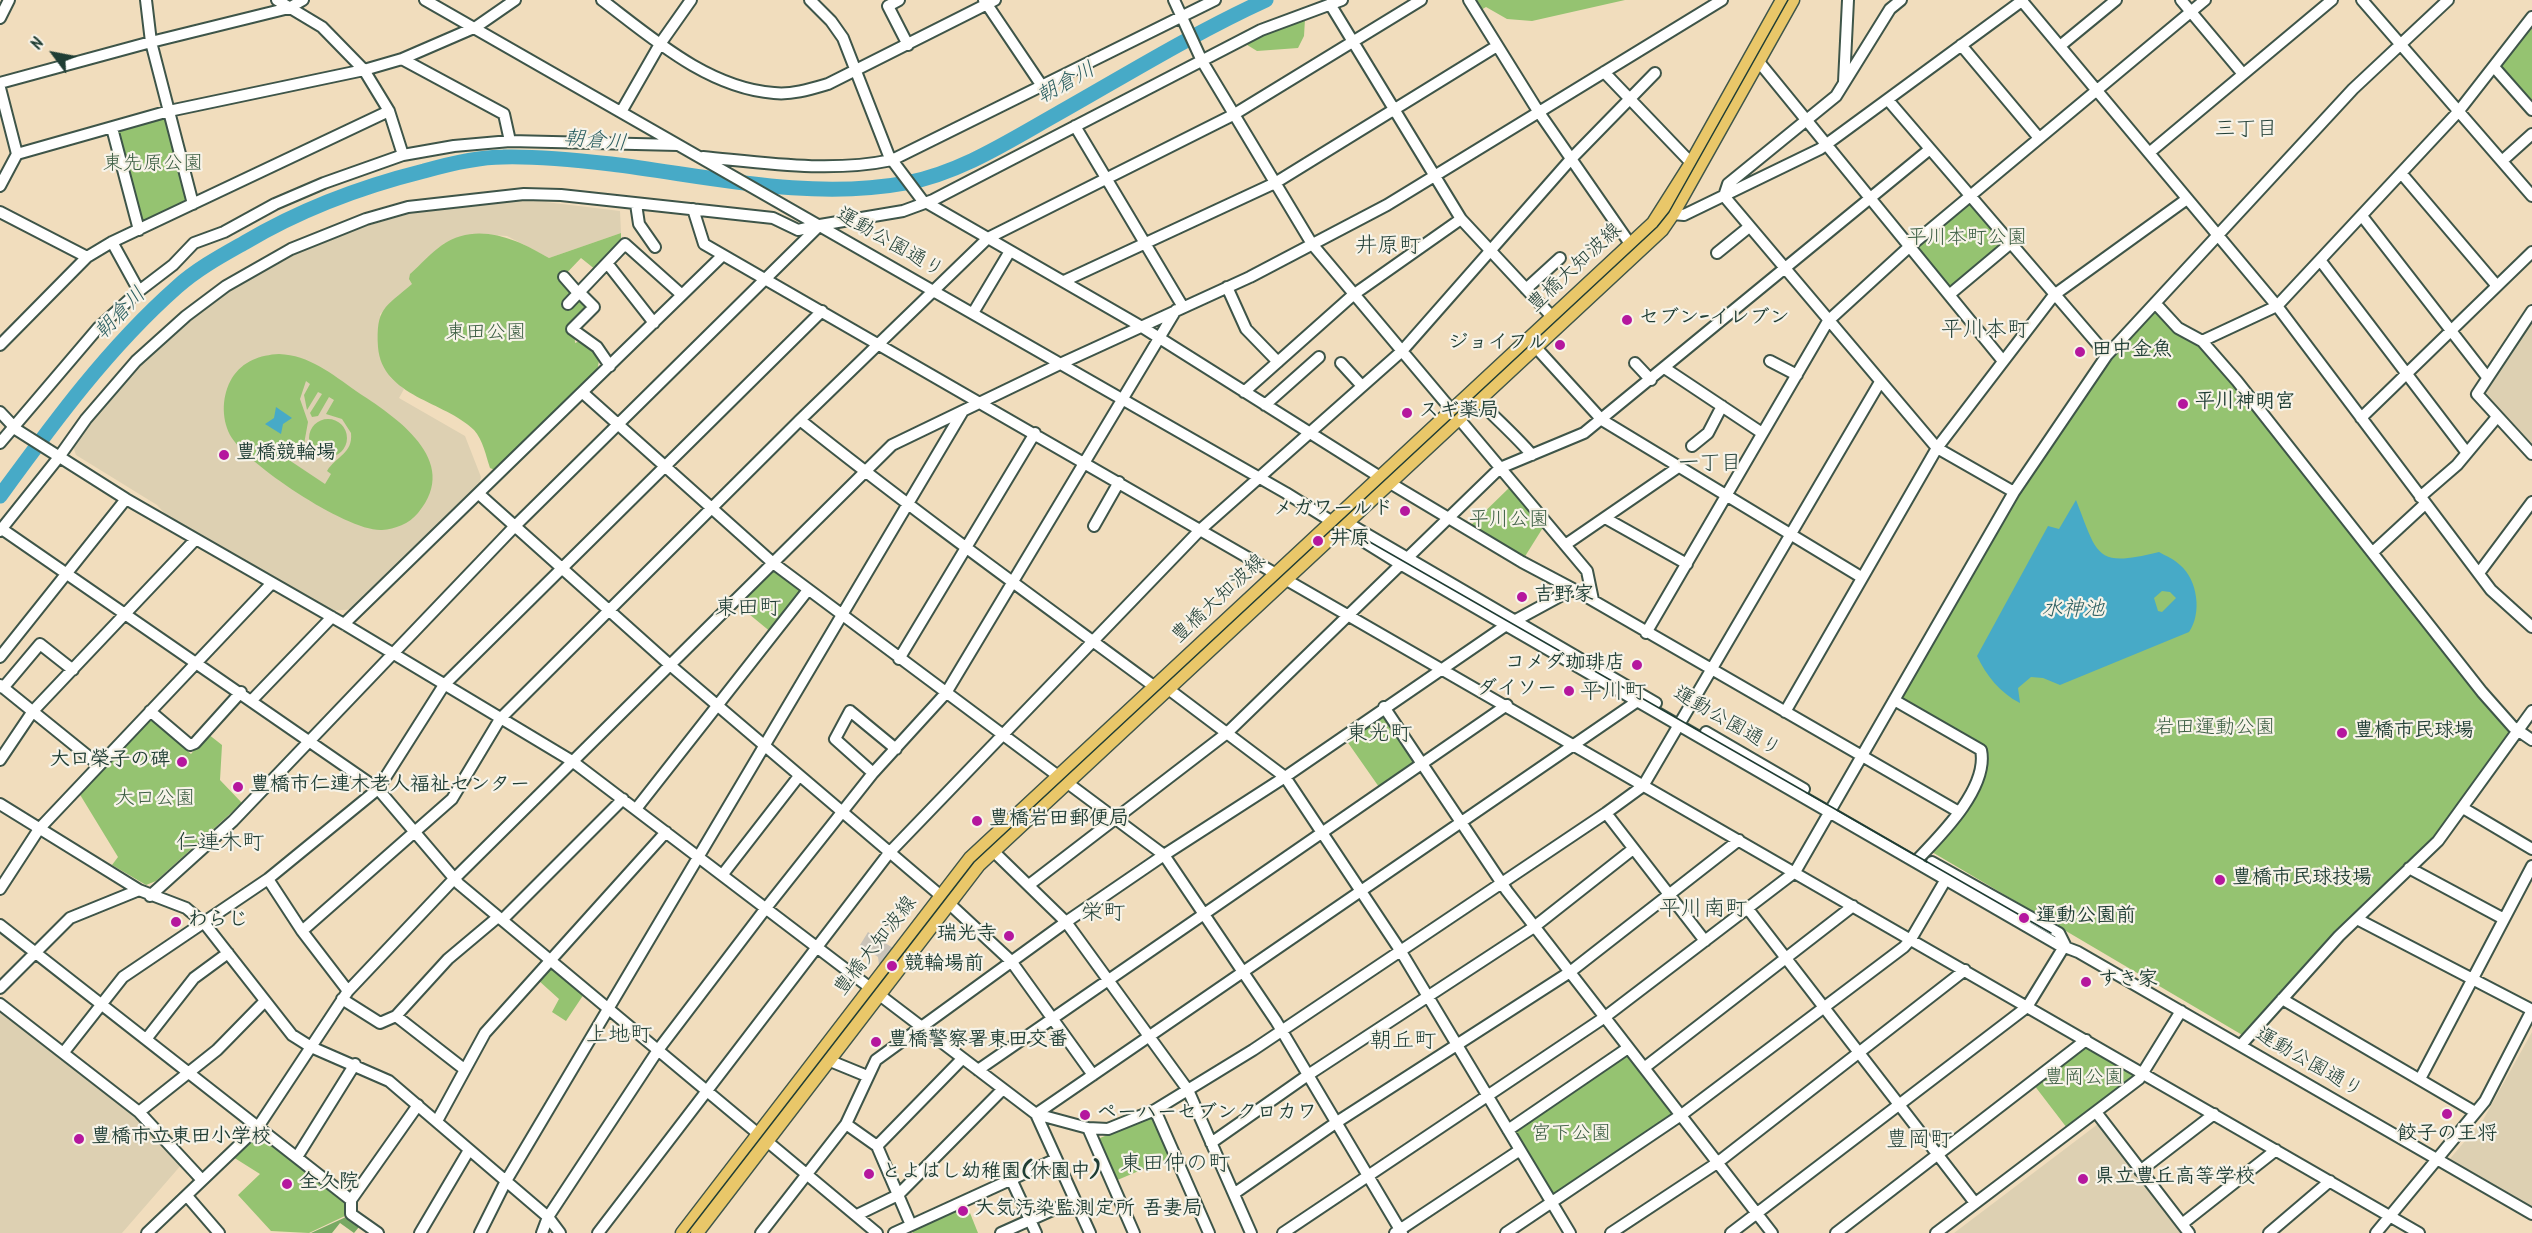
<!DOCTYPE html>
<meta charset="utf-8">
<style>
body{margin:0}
#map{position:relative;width:2532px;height:1233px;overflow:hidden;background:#f1ddbd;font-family:Kalam,sans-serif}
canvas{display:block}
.north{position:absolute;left:24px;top:24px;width:60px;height:60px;-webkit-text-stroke:4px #f7f3e8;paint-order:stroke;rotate:302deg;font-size:16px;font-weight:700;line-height:24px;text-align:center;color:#1f3d34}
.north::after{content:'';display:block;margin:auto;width:21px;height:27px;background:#1f3d34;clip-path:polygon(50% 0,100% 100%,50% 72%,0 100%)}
</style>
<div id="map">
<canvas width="2532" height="1233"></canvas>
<div class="north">N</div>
</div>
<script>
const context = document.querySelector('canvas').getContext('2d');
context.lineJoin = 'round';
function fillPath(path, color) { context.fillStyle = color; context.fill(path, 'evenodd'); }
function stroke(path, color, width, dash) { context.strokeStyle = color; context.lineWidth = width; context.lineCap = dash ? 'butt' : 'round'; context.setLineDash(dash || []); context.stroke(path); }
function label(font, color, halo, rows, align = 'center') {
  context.font = font + ' Kalam,"Klee One",sans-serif'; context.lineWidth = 4.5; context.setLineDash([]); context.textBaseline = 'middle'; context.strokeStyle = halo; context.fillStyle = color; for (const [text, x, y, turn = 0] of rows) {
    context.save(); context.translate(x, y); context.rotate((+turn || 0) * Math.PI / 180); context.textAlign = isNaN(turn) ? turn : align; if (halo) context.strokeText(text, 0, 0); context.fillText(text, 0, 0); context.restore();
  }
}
const built = new Path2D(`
 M529,200l91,11 1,22 -72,25 -42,-22 -31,-2 -13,3 -20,7 -33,30 3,10 -33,30 10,63 14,12 -5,9 66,38 16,41 -3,11 -122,121 -28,2 -158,-92 -13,-14 -81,-50 -3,-9 11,-18 62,-71 66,-55 70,-43 63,-26 57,-18 100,-14z
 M2532,317v133l-50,-57z
 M0,1011l135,104 47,49 -60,69h-122z
 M2532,1032v176l-84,-47 35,-41z
 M2098,1124l84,109h-228z`);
const industrial = new Path2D(`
 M868,932l28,18 -16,22 -2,-15 -18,-12z`);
const green = new Path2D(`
 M1474,0h151l-93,21 -25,-2 -21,-12 -5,3z
 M1305,19l-1,17 -6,12 -41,3 -13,-8 24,-13z
 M2530,26l2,2v76l-33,-37z
 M169,111l24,93 -54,26 -27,-102z
 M1966,201l10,2 35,40 -62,52 -35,-51z
 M621,233v10l-25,27 -15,-12 -20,21 28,27 -15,16 1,21 5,-2 20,14 -3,17 -100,99 -7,-3c-4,-12 -7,-28 -16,-38 -29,-29 -92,-33 -96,-83 -2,-39 6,-39 34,-63l-3,-5 1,-5c11,-10 21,-21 32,-29 35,-24 75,-6 107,13z
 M2155,303l47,38 315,390 -79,110 -194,195 -312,-184 44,-65 7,-30 -89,-56 169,-284z
 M279,354c30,1 53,20 77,37 38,25 107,69 62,122 -9,11 -23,16 -36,17 -34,2 -136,-66 -152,-95 -9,-18 -8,-40 2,-57 11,-17 28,-23 47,-24zM306,381l4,3 -6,11 3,15 11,-18 4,2 -12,19 2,4 6,-1 11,-19 5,3 -8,14 16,5 9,14c2,21 -15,23 -24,38l4,3 -6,10 -39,-26 12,-14h6l4,-22 -8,-23z
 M309 438a19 19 0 1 1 38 0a19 19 0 1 1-38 0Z
 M1511,486l33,40 -20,32 -54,-32z
 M774,569l26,21v6l-28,37 -34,-28z
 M1383,715l31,44 -1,5 -34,23 -35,-50z
 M150,718l41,36 17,-20 14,11 -2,35 22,23 -86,78 -10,4 -34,-20 6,-8 -39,-64z
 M551,966l33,28 -18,27 -14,-9 7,-13 -21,-19z
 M2085,1044l50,31 -68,53 -33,-43z
 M1626,1054l47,58 -1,4 -117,78 -3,-1 -38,-62z
 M1152,1117l20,40 -57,24 -17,-38 2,-5z
 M258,1134l5,1 85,67 -1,13 -38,18 -38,-2 -33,-36 22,-21 -27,-17z
 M956,1209l4,8 10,-4 8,20h-65l-2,-4z`);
const forest = new Path2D(`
 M346,1217l13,10 -5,6 -14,-10 -8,10h-21z`);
const water = new Path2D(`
 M276,407l16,11 -9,6 -2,10 -16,-10 9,-6z
 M2076,500c22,56 19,68 83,52 7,4 15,7 21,13 18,15 22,49 9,67l-129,53 -17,-7 -12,-1 -13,11 2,15c-20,-10 -34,-28 -43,-47l71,-130 11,3zM2162,591l8,1 6,6 -14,14 -4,-1 -4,-13z`);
const river = new Path2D(`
 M0,496c54,-74 108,-148 177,-209 20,-18 44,-31 67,-44 57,-34 116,-56 180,-72 25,-7 53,-14 79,-14 35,-1 73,3 108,7 97,12 198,37 295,19 54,-10 103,-42 151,-69 69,-39 137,-81 209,-114`);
const minor = new Path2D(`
 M146,0l5,42 42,162
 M277,0l45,27 42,43 25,41 14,44
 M425,0l861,493 114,71 657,380 21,8 454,262
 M602,0c50,38 106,88 172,93 18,2 37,-4 54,-9l167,-84
 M810,0l21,21 12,17 46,118 33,44 220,127 238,150 142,85 51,27 386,223
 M899,0l-11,6 20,39
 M984,0l58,86
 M1174,0l28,61 110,183 275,327 6,29
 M1469,0l69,111 97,140
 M1901,0l-11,9 -54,87 -108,88 -4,12 213,252 77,44
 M2181,0l62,74
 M2362,0l170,196
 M2022,1l255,305 214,284 41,37
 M1330,4l131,215 96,103
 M0,18l9,-18
 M1961,45l78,93
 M2060,46l56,-46
 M402,59l102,55 6,27
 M1759,62l244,299
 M2494,67l38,43
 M1604,72l92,96
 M1844,82l4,-82
 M0,83l151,-41 138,-34 14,-8
 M0,88l17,66 -17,32
 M1888,100l219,255
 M621,112l39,-68 31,-44
 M1075,126l108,181
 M112,128l27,102
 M2149,153l183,-153
 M17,154l152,-43 195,-41 38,-11 74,-32 39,-27
 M703,157c63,6 127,16 189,3l323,-160
 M2502,161l30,-27
 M2401,173l96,113
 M636,204l3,20 16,23
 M693,209l11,35 1715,989
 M1666,210l7,4 11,1 136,-66 203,-149
 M0,212l87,45
 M2362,216l125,161
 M112,242l27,49
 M1717,253l32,-26
 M2320,260l147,193
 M607,263l47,60
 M564,277l14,16
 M1064,281l211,-98 222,-137
 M1227,287l19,42 32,33
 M1526,289l34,-31
 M579,292l15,15 -22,22 25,18 13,19
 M1949,295l62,-52
 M2155,303l23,25 24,13 35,40 245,311 31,35 19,13
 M568,304l57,-60 57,51
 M2532,311l-55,83 55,60
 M973,313l37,-62
 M2202,341l75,-35 181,-194 74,-95
 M1531,342l71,78 259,157
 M0,345l87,-88 25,-15 277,-131
 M1770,361l27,14
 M1341,363l21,23
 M1635,363l16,17
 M1666,369l96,64
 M1244,392l109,-97 108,-76
 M583,393l190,170 391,292 112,166 126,212
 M1478,400c18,19 37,35 54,55
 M1265,405l54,-48
 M0,412l17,18 109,69 218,125 228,137 464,353 52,14 20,1 47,-19 98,-60 353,-237 37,-27 237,-404
 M2361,418l171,-166
 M800,420c115,92 236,179 355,267l12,1 118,89 115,173 170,283
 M0,443l98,-115 41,-37 34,-26 21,-22 30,-11 51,-28 49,-21 79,-28 51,-9 56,-5 168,4
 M1692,446l16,-13 14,-27
 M479,494l191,171 271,231 70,65 82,114
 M2420,497l37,-32 40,-48
 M1605,518l82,46
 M1339,521l7,1 310,181
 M1094,526l25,-44
 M2,529l376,260 81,95 418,349
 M0,531l59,-74 27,-38 50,-58 50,-45 40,-30 65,-37 75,-30 42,-12 116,-13 37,1 212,23 25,12 22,-5
 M1565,545l112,-77
 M2373,552l52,-48
 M2479,573l53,-71
 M344,624l379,-369
 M1646,633l182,-312 81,-74 296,-247
 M0,657l126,-158
 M899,659l136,-226
 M0,685l99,80
 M3,688l37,-44 33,26
 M252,700l80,-83
 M1894,700l87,50c8,38 -41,86 -65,111
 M1384,707l123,184 265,342
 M150,711l40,34 5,-2 46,-51
 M1785,712l152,-264 117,-153 133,-96
 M1706,732l98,57
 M0,760l33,-49 162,-171
 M873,773l-38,-34 15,-28 46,38
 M0,804l139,86 47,18 19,16 87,111 19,12 78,34 159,136 12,16
 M2463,808l69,41
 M636,809l172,-219
 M1606,813l99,128
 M989,847l77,75 122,168 63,143
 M1932,862l127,71 6,12
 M2409,868l95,51
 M723,874l76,-98
 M268,879l34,52 46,60
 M1029,885l198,-152 273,-265 84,-35 346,-284
 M0,889l39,-60 232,-245
 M150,896l83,-75 282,-295 305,-301 83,-14 30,-11 328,-170 81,-30
 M1748,909l227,294
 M2357,919l175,91
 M502,920l121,-121
 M0,925l351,275
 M302,931l150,-132 48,-80 300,-299 188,-182 245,-123 188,-115
 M0,988l70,-70 69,-28
 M342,999l38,24 16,-7 52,-57 50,-42
 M2282,999l193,113
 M0,1004l139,108 63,68
 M396,1016l68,53
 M147,1038l47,-60 34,-25
 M2241,1045l98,-109 99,-95 94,-130
 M64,1052l59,-75 145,-98 110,-90 66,-104 378,-374
 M823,1058l44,18
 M1644,1068l209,-162
 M978,1070l529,-365
 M2420,1079l112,-213
 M1155,1110l54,123
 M139,1112l78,-62 48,-49
 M2096,1112l93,121
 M1036,1114l606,-416
 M1036,1114l54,119
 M437,1121l48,-88 181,-201
 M846,1124l31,22 34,79
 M1088,1128l46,105
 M1508,1130l120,-82
 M1211,1143l97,-68 226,-148 99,-78
 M877,1146l85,-87
 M297,1157l58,-93
 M2140,1171l74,-57
 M1011,1179l25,54
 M1235,1193l102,-71 233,-150 169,-132
 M187,1196l32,37
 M857,1215l41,-20 105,-106
 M2182,1224l94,-74
 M147,1233l111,-106 90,-136 106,-112 438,-434 168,-81 190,-87 137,-72 335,-205
 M378,1233l-27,-19v-14l67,-95
 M420,1233l49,-83
 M480,1233l26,-52 457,-770
 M542,1233l6,-16 110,-167 108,-142 107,-135 73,-80 230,-383
 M598,1233l291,-380 311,-323 202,-179 169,-192 84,-86
 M761,1233l85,-109 30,-64 190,-138 98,-67 121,-78 220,-151 68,-37
 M894,1233l162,-74
 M1001,1233l74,-33
 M1283,1233l322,-216 190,-145 219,-380 93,-137 246,-266 95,-89
 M1395,1233l125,-83
 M1506,1233l178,-120 220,-166 7,-8 38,-65
 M1611,1233l106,-70 248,-193
 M1731,1233l296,-226 38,-62
 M1836,1233l250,-193
 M1936,1233l203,-154 42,-68
 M2269,1233l61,-52
 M2376,1233l109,-132 47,-91`);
const major = new Path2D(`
 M682,1233l288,-375 683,-635 38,-60 91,-163
 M697,1233l282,-368 683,-635 11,-16 120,-214`);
const tram = new Path2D(`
 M1330,531l10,-3 9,2 702,403
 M687,1233l287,-371 683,-635 12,-15 119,-212`);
const markers = [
 [1627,320,6,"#b5179e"],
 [1560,345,6,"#b5179e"],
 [2080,352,6,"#b5179e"],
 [2183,404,6,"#b5179e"],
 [1407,413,6,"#b5179e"],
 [224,455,6,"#b5179e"],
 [1405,511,6,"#b5179e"],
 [1318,541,6,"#b5179e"],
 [1522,597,6,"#b5179e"],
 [1637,665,6,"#b5179e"],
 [1569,691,6,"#b5179e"],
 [2342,733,6,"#b5179e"],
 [182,762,6,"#b5179e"],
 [238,787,6,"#b5179e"],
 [977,821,6,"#b5179e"],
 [2220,880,6,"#b5179e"],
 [2024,918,6,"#b5179e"],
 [176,922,6,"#b5179e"],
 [1009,936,6,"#b5179e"],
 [892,966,6,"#b5179e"],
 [2086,982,6,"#b5179e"],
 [876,1042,6,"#b5179e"],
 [2447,1114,6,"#b5179e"],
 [1085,1115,6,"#b5179e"],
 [79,1139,6,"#b5179e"],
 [869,1174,6,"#b5179e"],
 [2083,1179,6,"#b5179e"],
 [287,1184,6,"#b5179e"],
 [963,1211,6,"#b5179e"]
];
const parkNames = [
 ["東先原公園",153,166],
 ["平川本町公園",1967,240],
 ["東田公園",486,335],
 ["平川公園",1509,522],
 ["岩田運動公園",2215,730],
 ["大口公園",155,801],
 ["豊岡公園",2084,1080],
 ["宮下公園",1571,1136]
];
const streetNames = [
 ["運動公園通り",889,244,30],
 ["豊橋大知波線",1576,269,-43],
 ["豊橋大知波線",1220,600,-43],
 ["運動公園通り",1726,723,30],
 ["豊橋大知波線",877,947,-52],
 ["運動公園通り",2308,1064,30]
];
const poiNames = [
 ["セブン-イレブン",1639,320],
 ["ジョイフル",1548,345,"right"],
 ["田中金魚",2092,352],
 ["平川神明宮",2195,404],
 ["スギ薬局",1419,413],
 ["豊橋競輪場",236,455],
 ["メガワールド",1393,511,"right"],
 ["井原",1330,541],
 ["吉野家",1534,597],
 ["コメダ珈琲店",1625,665,"right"],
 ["ダイソー",1557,691,"right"],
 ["豊橋市民球場",2354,733],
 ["大口榮子の碑",170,762,"right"],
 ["豊橋市仁連木老人福祉センター",250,787],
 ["豊橋岩田郵便局",989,821],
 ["豊橋市民球技場",2232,880],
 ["運動公園前",2036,918],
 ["わらじ",188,922],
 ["瑞光寺",997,936,"right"],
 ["競輪場前",904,966],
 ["すき家",2098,982],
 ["豊橋警察署東田交番",888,1042],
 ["ペーハーセブンクロカワ",1097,1115],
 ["餃子の王将",2447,1136,"center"],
 ["豊橋市立東田小学校",91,1139],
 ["とよはし幼稚園(休園中)",881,1174],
 ["県立豊丘高等学校",2095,1179],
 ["全久院",299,1184],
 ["大気汚染監測定所 吾妻局",975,1211]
];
const waterNames = [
 ["朝倉川",1067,85,-29],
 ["朝倉川",595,143,5],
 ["朝倉川",122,315,-46],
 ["水神池",2073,611]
];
const neighbourhoodNames = [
 ["三丁目",2246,131],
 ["一丁目",1710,465]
];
const quarterNames = [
 ["井原町",1388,248],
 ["平川本町",1985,332],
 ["東田町",748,610],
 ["平川町",1613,694],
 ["東光町",1379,736],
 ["仁連木町",220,845],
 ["平川南町",1703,911],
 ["栄町",1103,915],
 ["上地町",619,1037],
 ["朝丘町",1403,1043],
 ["豊岡町",1919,1142],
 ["東田仲の町",1175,1166]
];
fillPath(built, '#ddd0b2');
fillPath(industrial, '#c9c3b8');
fillPath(green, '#95c371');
fillPath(forest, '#78a963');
fillPath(water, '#47aac7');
stroke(river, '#47aac7', 15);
stroke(minor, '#3e5549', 14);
stroke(major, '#3e5549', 15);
stroke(minor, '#fff', 10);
stroke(major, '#e9c769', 12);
stroke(tram, '#1f3d34', 1.5);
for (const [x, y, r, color] of markers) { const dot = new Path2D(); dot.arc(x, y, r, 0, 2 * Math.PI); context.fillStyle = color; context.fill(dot); stroke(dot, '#f7f3e8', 2); }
label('20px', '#3c5e43', '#f7f3e8', parkNames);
label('20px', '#1f3d34', '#f7f3e8', streetNames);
label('bold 20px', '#1f3d34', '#f7f3e8', poiNames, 'left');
label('italic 21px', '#2b5e60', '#f7f3e8', waterNames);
label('21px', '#1f3d34', '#f7f3e8', neighbourhoodNames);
label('22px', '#1f3d34', '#f7f3e8', quarterNames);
</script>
